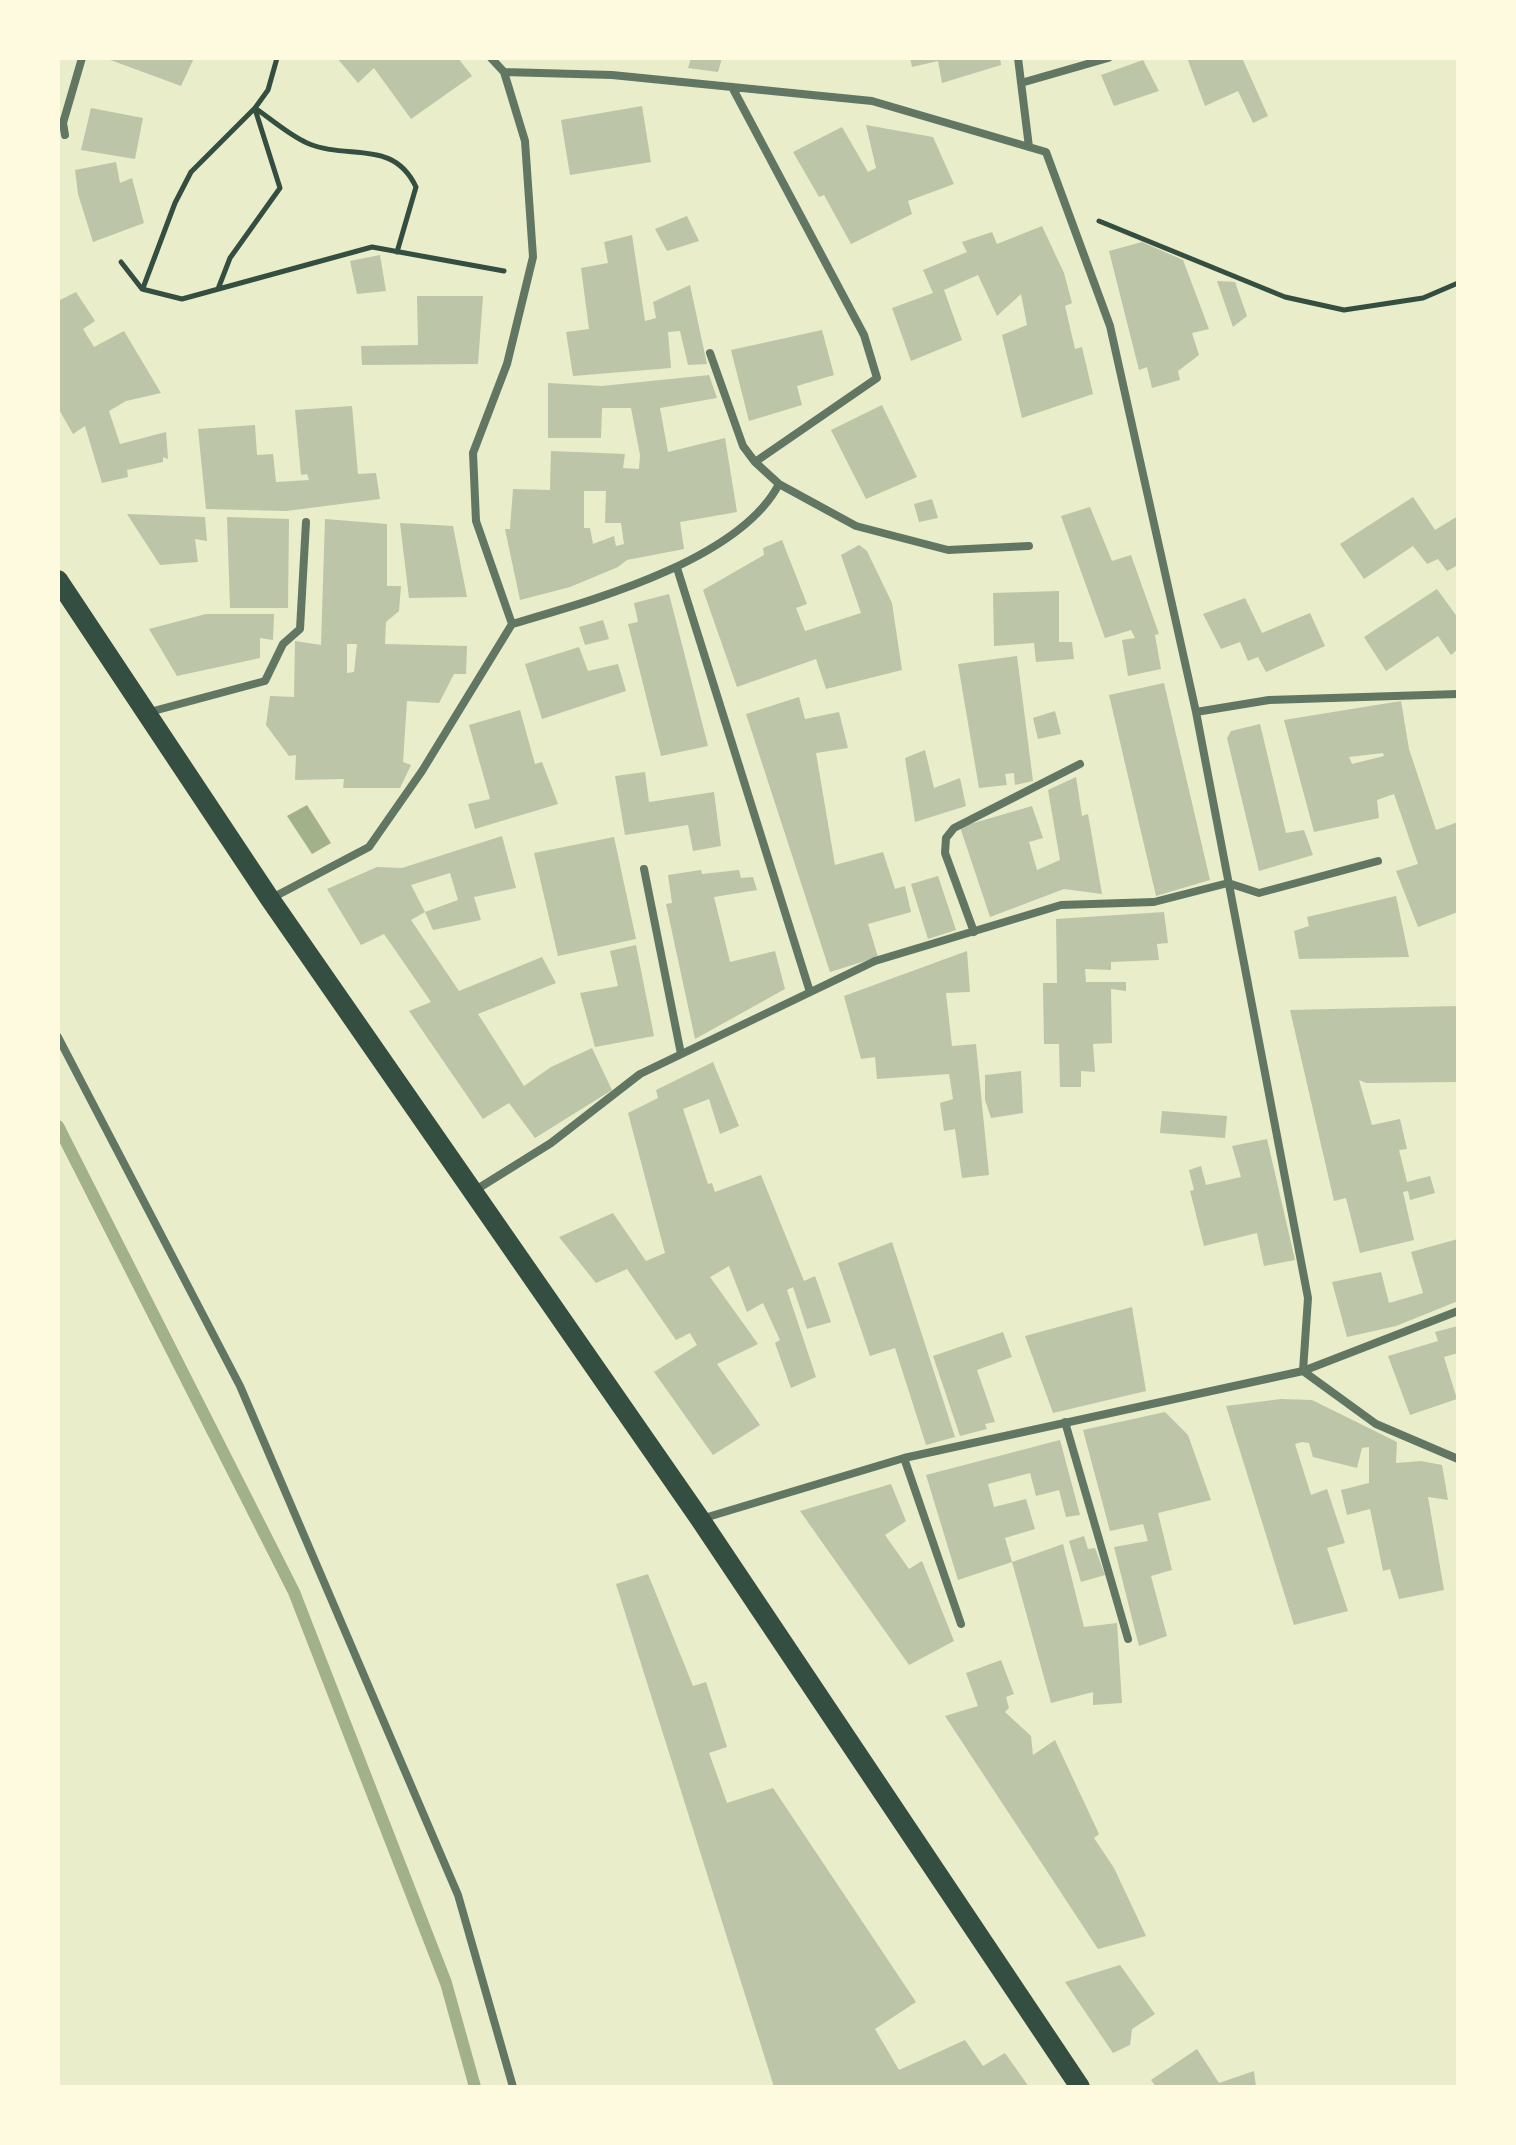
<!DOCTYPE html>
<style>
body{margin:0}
#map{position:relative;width:1516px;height:2145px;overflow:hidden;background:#e9edc9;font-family:Quicksand,sans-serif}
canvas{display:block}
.frame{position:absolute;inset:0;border:60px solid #fefae0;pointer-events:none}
</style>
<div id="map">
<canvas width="1516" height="2145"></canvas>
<div class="frame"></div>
</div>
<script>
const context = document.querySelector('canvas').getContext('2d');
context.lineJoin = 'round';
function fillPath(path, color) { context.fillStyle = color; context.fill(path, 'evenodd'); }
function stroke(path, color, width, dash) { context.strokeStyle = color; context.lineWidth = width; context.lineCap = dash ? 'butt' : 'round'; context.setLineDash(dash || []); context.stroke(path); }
const water = new Path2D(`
 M307,805l24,38 -19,11 -25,-38z`);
const stream = new Path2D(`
 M58,1126l236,466 152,391 29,104`);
const building = new Path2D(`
 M105,58h89l-13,28z
 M337,58h121l14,18 -61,43 -37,-51 -16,15z
 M691,58h31l-4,14 -30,-4z
 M910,58h90l1,7 -59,18 -4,-22 -26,6z
 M1187,58h55l26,58 -15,7 -15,-32 -33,15z
 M1143,60l16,31 -45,15 -13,-31z
 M642,106l9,56 -81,13 -9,-55z
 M91,108l52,10 -8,41 -54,-9z
 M866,125l67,12 21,47 -46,17 4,13 -61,30 -27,-49 -5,2 -26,-45 49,-25 26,45 8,-4z
 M116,162l4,21 12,-5 12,45 -51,19 -15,-48 -3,-24z
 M687,216l12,25 -32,10 -12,-22z
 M1042,226l22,47 8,30 -7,3 10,43 7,-2 11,47 -71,24 -20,-83 25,-10 -6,-31 -24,22 -19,-41 -34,15 18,50 -51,21 -19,-53 41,-15 -10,-23 44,-18 -5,-10 30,-10 5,12z
 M632,235l13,86 11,-3 -3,-16 37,-17 17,79 -19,1 -8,-34 -12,1 3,36 -98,8 -7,-44 23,-3 -8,-61 27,-5 -4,-21z
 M1142,242l41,18 26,69 -17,4 7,22 -21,16 2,9 -28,8 -5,-21 -8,3 -30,-119z
 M380,255l6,36 -29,3 -7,-33z
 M1217,281l18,1 12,34 -14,11z
 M76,292l19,29 -12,8 11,18 30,-16 37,62 -35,8 -17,10 11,33 46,-12 2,27 -5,-2v5l-36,8 1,7 -26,6 -17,-57 -12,8 -15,-26v-107z
 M417,296h66l-5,68 -116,1 -1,-19 57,-1z
 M822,330l12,45 -37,11 5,19 -53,16 -18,-71z
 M709,375l8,23 -57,10 8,44 57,-14 12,74 -57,10 4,27 -57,11 -9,7 -48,20 -50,13 -15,-71h5l3,-40 37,1 1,-39 74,3 -2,14 16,1 1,-14 -9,-47h-29l-1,30h-53v-55l54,3zM584,491h22l-1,32h16l3,21 -8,2 -2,-10 -21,8 -3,-16h-6z
 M882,405l35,72 -51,22 -35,-69z
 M352,406l6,68 18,-1 4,26 -94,12 -80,-2 -8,-80 57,-4 2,30 16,-1 3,28 33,-2 -2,-6 -6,1 -6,-65z
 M1413,497l22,33 23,-14v49l-11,6 -9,-12 -11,5 -14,-18 -49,33 -24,-35z
 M932,499l6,19 -19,4 -5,-18z
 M1090,507l22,54 19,-6 28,79 -4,1 6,34 -33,7 -6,-36 13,-2 -4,-8 -26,8 -44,-122z
 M127,514l78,3 2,24 -12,-2 3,23 -38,3z
 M227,517l62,2 -1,89h-58z
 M325,519l62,5v62h14l-2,25 -13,11 -1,22 82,2 -1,28h-12l-15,29 -32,-2 -4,61 8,3 -11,23h-57l1,-9 -49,1 1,-25 -7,1 -23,-31 4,-29 24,1 1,-56 26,4zM347,644h10l-3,28 -7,1z
 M400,523l53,3 14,71 -58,1z
 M782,540l25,64 -11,4 9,23 56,-18 -20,-58 18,-10 8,6 25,52 10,67 -76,19 -10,-30 -79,28 -34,-97 61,-35 -1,-7z
 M1437,589l21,29v31l-7,6 -13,-19 -52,35 -22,-34z
 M1059,591v51h13l2,17 -38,3 -2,-19 -40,3 -1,-53z
 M669,594l39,152 -47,10 -33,-132 10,-2 -4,-19z
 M1245,598l17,35 48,-20 15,33 -59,26 -8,-15 -10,4 -8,-19 -19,7 -18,-35z
 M206,614h68l-1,26 -13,-2v20l-83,18 -28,-47z
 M603,620l6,19 -24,6 -6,-18z
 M579,647l9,24 30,-7 8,27 -84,28 -17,-55z
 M1017,656l16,125 -18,4 -1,-12 -9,1 2,11 -28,3 -21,-124z
 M1164,683l46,197 -54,16 -47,-201z
 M799,697l6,22 34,-7 9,36 -32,5 19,112 48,-13 12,37 10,-3 6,26 -43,12 10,33 -48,15 -84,-258z
 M1401,701l8,48 27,81 22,-8v90l-40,15 -22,-56 22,-7 -24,-70 -17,6 2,18 -65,14 -30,-112zM1383,753l1,3 -32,8 -3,-7z
 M520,710l15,54 7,-2 16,42 -83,25 -7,-25 22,-5 -21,-74z
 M1055,711l6,23 -23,5 -5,-21z
 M1260,724l26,109 18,-3 9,25 -54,16 -32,-133 4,-7z
 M925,750l9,38 26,-10 6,28 -51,16 -10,-64z
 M645,772l4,30 65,-10 7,54 -28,5 -5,-26 -63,10 -10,-59z
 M1076,777l6,39 6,-2 14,80 -38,-5 -74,28 -30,-90 72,-21 11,32 -14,4 8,28 23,-10 -12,-70z
 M502,836l14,52 -42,9 7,23 -48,10 -8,-18 33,-12 -8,-27 -39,12 14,27 -14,8 48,71 83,-34 14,26 -78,31 46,72 27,-19 41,-19 20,42 -77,48 -26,-35 -26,16 -74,-108 22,-9 -47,-68 -23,11 -34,-56 50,-22 25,1z
 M614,837l22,102 -78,17 -24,-103z
 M701,870l1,4 37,-4 2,8 12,-1 4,13 -43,7 16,65 45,-11 10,38 -90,50 -29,-135 6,-1 -4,-28z
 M938,876l18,54 -28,9 -17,-55z
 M1396,896l13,61 -110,2 -5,-28 15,-5 -2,-9z
 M1164,912l4,31 -11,1 2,16 -48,2v8l-26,-1 1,13h40v9l-15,-2 1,54 -19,1 2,28 -14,-1v16h-21l-1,-43h-15l-1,-61h14l-1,-64z
 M636,945l18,91 -59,11 -15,-54 38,-7 -8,-35z
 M967,951l3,41 -24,1 6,53 24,-2 13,131 -27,3 -7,-49 -11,2 -4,-28 13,-4 -4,-25 -72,5 -2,-22 -14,2 -17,-63z
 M1458,1006v76l-92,1 -7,-3 13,45 28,-6 7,30 -8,1 8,32 23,-6 5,17 -25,7 -2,-9 -5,1 11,48 -54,13 -14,-55 -12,3 -44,-191z
 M713,1062l26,64 -19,8 -11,-35 -26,10 25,75 4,-1 3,9 46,-17 43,106 11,-5 16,46 -24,7 -14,-42 -6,3 29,87 -25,11 -16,-45 5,-3 -17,-37 -16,9 -18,-46 -19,11 48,67 -41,20 43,61 -47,30 -59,-83 43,-27 -7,-12 -14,7 -49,-71 -31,14 -37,-46 54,-24 33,48 19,-8 -37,-140 30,-15 -2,-8z
 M1021,1071l2,42 -32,5 -6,-18v-25z
 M1162,1111l65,5 -2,22 -65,-5z
 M1267,1139l28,121 -31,6 -7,-33 -53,13 -14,-55 4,-1 -5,-20 12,-4 5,19 35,-8 -9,-31z
 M1458,1239v62l-62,25 -49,11 -15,-55 49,-10 8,31 34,-10 -12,-41z
 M892,1242l63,195 -29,8 -31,-97 -25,8 -32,-93z
 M1132,1307l14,84 -93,22 -28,-77z
 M1458,1326v27l-14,4 13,42 -47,16 -22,-59 50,-15 -3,-9z
 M1003,1332l9,25 -35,13 18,52 -10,2 2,5 -27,7 -27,-80z
 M1281,1399l31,1 85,42 -1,21 25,-2 21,4 6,35 -20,-3 16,93 -45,9 -9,-30 -7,2 -13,-62 -23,6 -6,-25 28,-7v-36l-7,1 -5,20 -44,-11 -4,-14 -7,-1 -7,2 16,51 16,-6 18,54 -18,5 21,63 -54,14 -68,-219z
 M1165,1412l23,23 23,65 -53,13 14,57 -21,6 16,60 -28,10 -25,-99 34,-6 -5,-17 -33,7 -27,-101z
 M1060,1440l20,75 -14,2 -7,-27 -23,6 -6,-23 -42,11 6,23 32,-8 9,30 -30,9 7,24 -54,18 -32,-105z
 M891,1484l15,37 -21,14 24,34 13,-8 32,80 -45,24 -109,-154z
 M1084,1536l4,13 7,-1 10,27 -24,7 -12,-41z
 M1063,1544l21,83 33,-4 5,80 -29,2v-13l-42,11 -39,-141z
 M648,1574l45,112 13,-4 21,65 -18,6 18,50 46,-15 143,214 -41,27 24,41 66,-30 18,26 22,-13 24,34h-255l-158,-503z
 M1001,1660l13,34 -8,3 3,11 -4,4 26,24 2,19 22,-15 44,94 -5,4 20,30 32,68 -48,13 -153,-233 33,-10 -12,-33z
 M1120,1965l35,49 -23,15 -2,16 -17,8 -48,-71z
 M1197,2049l22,34 35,-12 2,16h-100l-5,-7z`);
const path = new Path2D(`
 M255,108c16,11 34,27 52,35 41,18 86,-5 109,44l-19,65
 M1099,221l186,76 59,13 79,-12 35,-15
 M121,262l21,27 40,10 190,-52 132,24
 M143,288l32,-85 16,-31 64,-64 13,-18 9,-32
 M218,289l12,-31 50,-70 -25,-79`);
const minor = new Path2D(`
 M491,58l13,14 108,3 260,26 174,51 64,174 86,386 112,586 -5,73 155,-60
 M1018,58l11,89
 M1021,83l87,-25
 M732,87l132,248 13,43 -122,84 24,22
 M65,135l-2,-12 19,-65
 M710,353l33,93 12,16
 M677,568l133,424
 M512,624c78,-23 227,-63 267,-140l77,42 92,24 81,-4
 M1196,712l73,-12 189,-6
 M146,713l119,-32 18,-37 17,-15 6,-107
 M644,869l37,185
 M270,899l99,-52 53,-76 90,-147 -36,-103 -3,-68 34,-89 26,-107 -8,-116 -21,-69
 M974,932l-29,-79 1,-15 8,-10 126,-64
 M58,1037l182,349 218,509 55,192
 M474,1191l77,-48 89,-69 235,-113 186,-56 93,-3 74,-19 31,10 119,-32
 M1065,1422l63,217
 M904,1458l57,166
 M701,1519l203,-61 399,-87 73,53 82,35`);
const primary = new Path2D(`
 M58,580l212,319 430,620 380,568`);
fillPath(water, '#a3b18a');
stroke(stream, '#a3b18a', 12);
fillPath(building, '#bcc5a7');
stroke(path, '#344e41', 5);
stroke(minor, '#617663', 8);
stroke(primary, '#344e41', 20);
</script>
